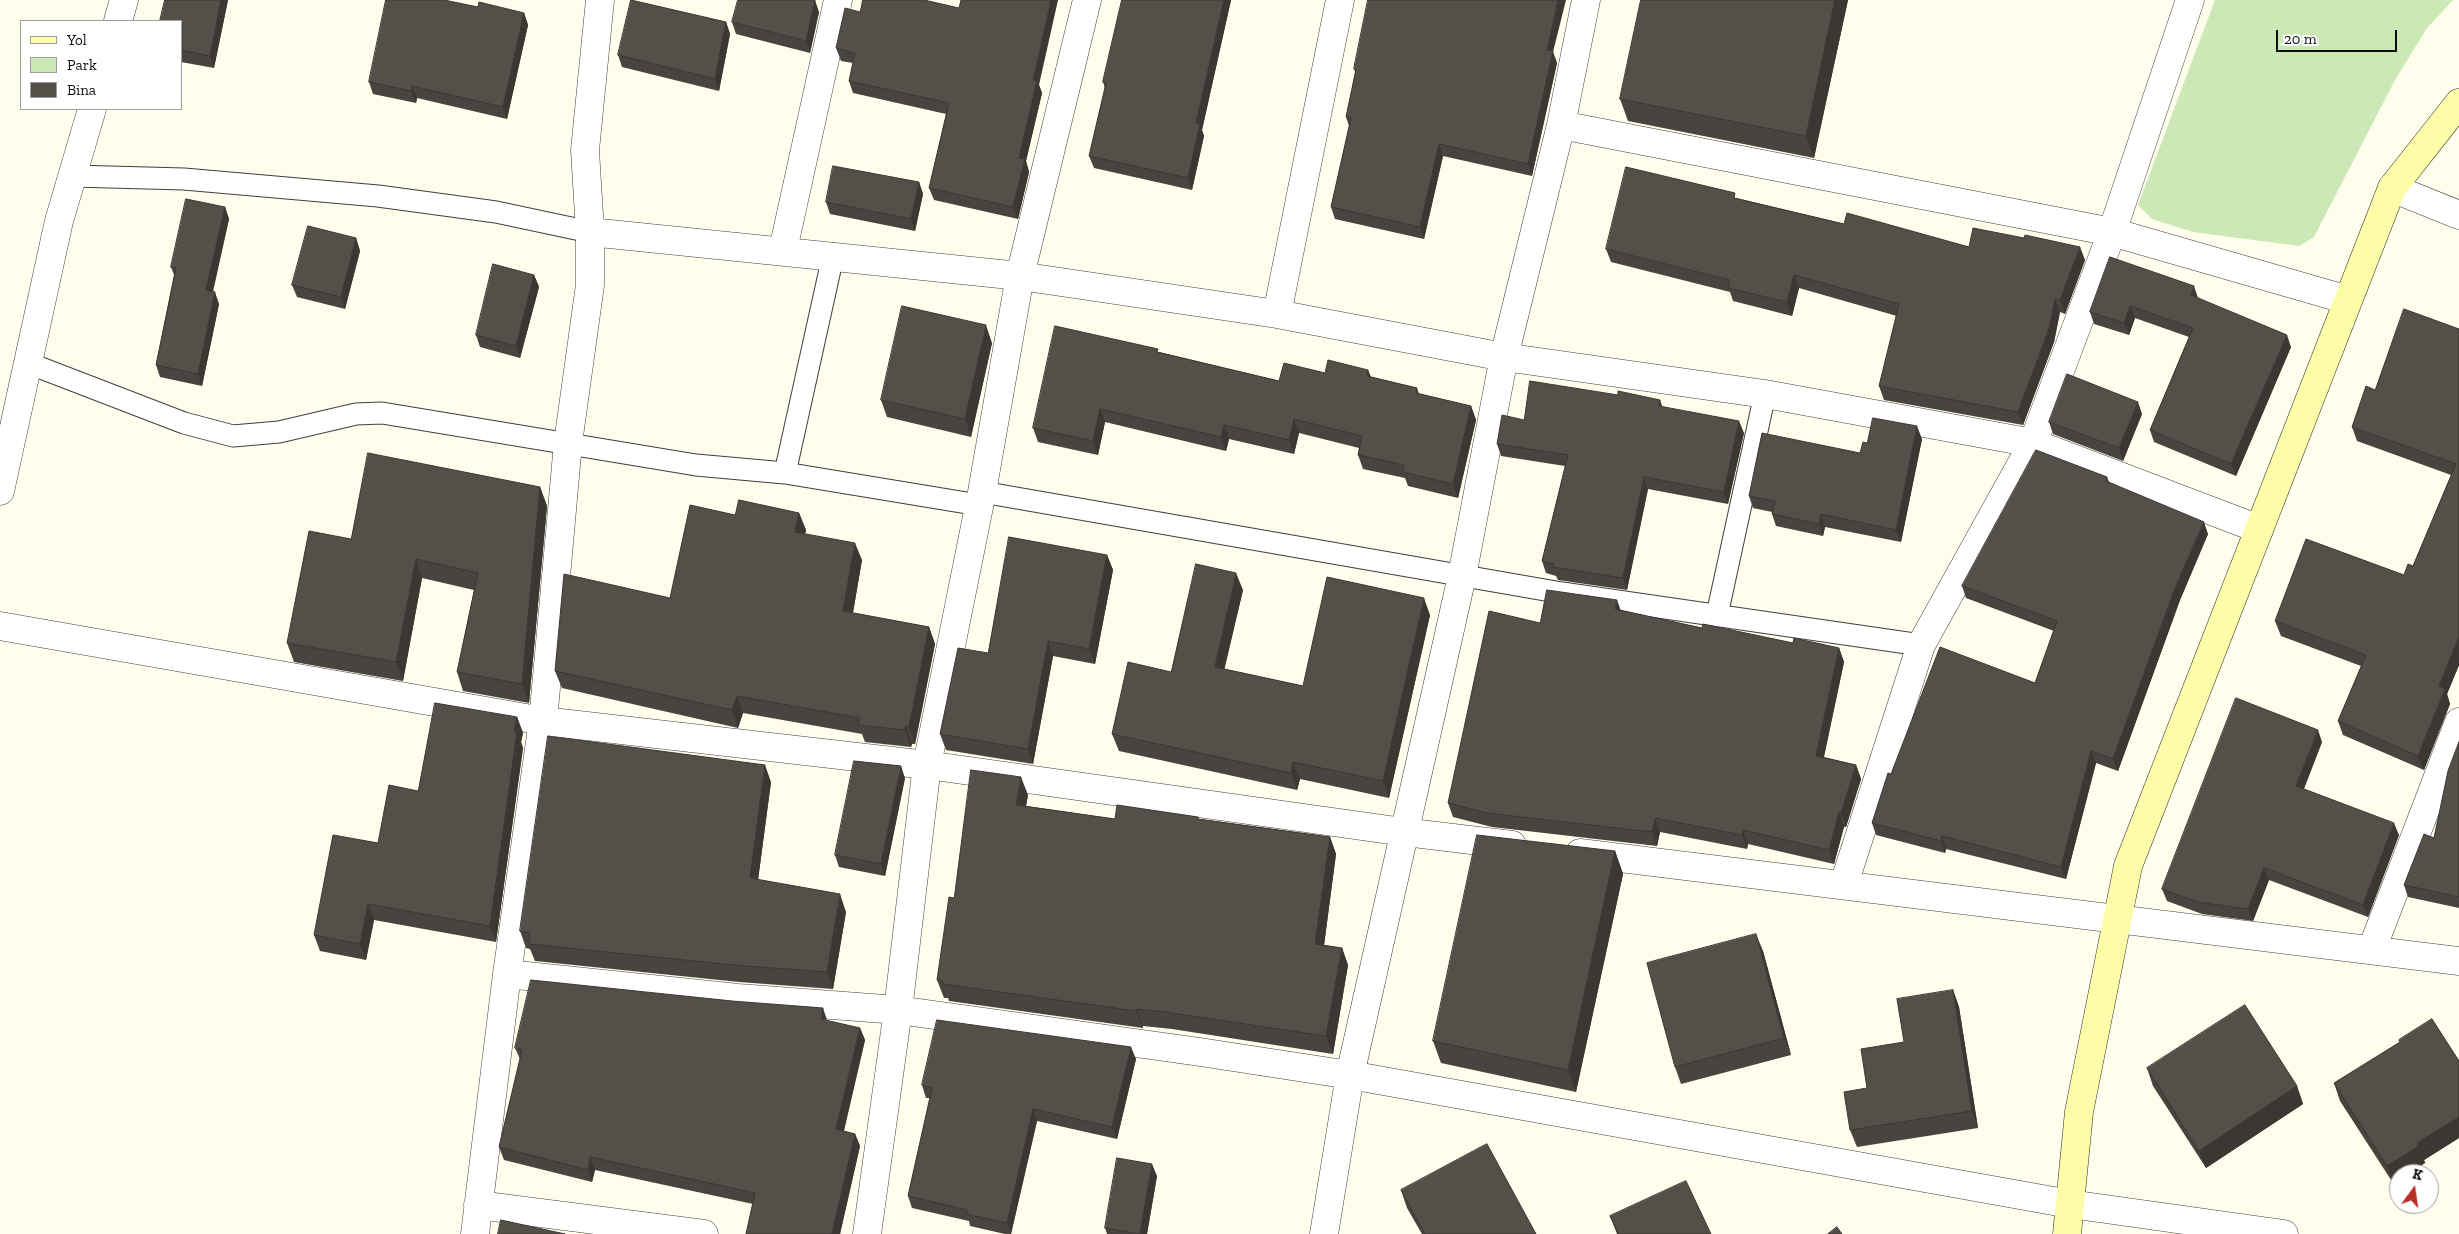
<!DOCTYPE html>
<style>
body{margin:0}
#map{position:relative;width:2459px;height:1234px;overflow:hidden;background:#fffdec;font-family:"Zilla Slab",serif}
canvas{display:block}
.legend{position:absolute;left:20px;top:20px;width:162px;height:90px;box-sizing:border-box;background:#fff;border:1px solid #9e9e9e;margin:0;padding:6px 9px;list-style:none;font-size:15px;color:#0c0c0c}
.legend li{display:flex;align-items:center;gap:10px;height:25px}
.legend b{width:25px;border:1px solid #9e9e9e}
.north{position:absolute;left:2389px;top:1164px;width:50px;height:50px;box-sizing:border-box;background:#fff;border:1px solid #9e9e9e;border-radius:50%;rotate:14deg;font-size:14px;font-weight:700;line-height:20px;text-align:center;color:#0c0c0c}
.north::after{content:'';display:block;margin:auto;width:18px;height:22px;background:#b92f28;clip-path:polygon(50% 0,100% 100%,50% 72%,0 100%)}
.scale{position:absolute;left:2276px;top:30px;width:121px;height:22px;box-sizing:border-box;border:2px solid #0c0c0c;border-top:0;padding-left:6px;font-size:15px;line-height:18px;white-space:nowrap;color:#0c0c0c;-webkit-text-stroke:4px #fff;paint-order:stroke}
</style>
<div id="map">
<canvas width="2459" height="1234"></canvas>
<ul class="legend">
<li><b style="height:6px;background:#fdfca9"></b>Yol</li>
<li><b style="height:14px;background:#cce8b7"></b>Park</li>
<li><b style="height:14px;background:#554f49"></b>Bina</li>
</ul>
<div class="north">K</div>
<div class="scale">20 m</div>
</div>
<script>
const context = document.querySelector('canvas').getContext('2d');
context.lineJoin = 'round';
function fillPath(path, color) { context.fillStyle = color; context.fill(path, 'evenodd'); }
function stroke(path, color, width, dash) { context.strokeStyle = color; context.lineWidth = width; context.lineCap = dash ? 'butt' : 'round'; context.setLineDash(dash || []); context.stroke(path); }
const green = new Path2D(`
 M2215,0h238l-26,28 -32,52 -81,157 -15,9 -106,-14 -41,-13 -14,-14z`);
const lane = new Path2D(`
 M72,176l112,3 194,17 118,16 94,20
 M28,363l156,60 49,13 46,-4 77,-18 26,-1 314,52 89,8 194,32
 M785,473l48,-217
 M982,492l580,101 359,52
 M1717,615l48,-221`);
const street = new Path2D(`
 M118,21l6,-21
 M1561,125l551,107 236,68
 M2392,188l67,27
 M590,232l430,44 257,38 227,43 261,37 268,49 226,86
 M783,250l55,-250
 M1277,314l63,-314
 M0,491l59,-270 33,-112
 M0,626l543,95 384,44 477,67 108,13
 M1580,853l879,108
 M1844,884l77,-239 112,-202 79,-211 78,-232
 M2372,949l87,-227
 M507,974l231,24 160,12 302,42 150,23 720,129 214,30
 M478,1205l226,29
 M475,1234l32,-260 36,-253 25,-278 22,-158v-53l-5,-82 15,-150
 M867,1234l31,-224 29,-245 55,-273 38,-216 67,-276
 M1324,1234l26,-159 112,-499 42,-219 57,-232 25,-125`);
const secondary = new Path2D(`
 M2067,1234l12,-122 49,-246 264,-678 67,-85`);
const wall = new Path2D(`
 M228,0l-14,68 -33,-6v-41z
 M1122,0h109l-29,130 2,6 -12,54 -98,-22 -5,-12 16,-68 -2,-6z
 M1641,0h207l-34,158 -186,-37 -8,-22z
 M478,7l46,6 4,12 -21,94 -90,-21 -1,5 -43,-9 -4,-12z
 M819,12l-9,41 -74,-19 -4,-12z
 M726,22l4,12 -11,57 -97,-24 -4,-12z
 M836,48l203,37 3,8 -16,68 3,11 -11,47 -84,-19 -5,-12 17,-74 -93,-21 -4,-12 4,-18 -12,-2z
 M1553,52l4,11 -25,113 -89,-20 -19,83 -89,-20 -4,-12 18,-81 -3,-9 9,-45 -1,-3z
 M919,182l4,12 -8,37 -85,-17 -4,-12z
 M1736,198l108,26 125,23 116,13 -20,54 -5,-2 -6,30 -31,83 -139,-25 -5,-14 18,-70 -98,-28 -7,28 -59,-15 -3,-9 -119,-30 -5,-13z
 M225,207l4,12 -16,73 6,12 -17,82 -42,-9 -4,-12 18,-90 -3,-8z
 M356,238l4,13 -15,58 -48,-12 -5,-12z
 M2110,257l88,41 93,49 -55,129 -82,-34 -4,-12 39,-93 -54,-19 -6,17 -35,-11 -4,-12z
 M534,275l5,12 -19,71 -40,-11 -4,-12z
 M2459,329v336l-12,29 3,10 -26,66 -81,-35 -5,-14 23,-55 -80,-30 -6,-15 129,-46 9,-9 38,-91 -94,-34 -5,-14 23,-37z
 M992,343l-21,94 -84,-20 -6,-17z
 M1159,352l120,29 46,-8 43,-3 3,7 46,11 2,6 52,12 5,14 -18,78 -50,-12 -3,-8 -42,-9 -5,-14 1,-7 -60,-15 -5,21 -65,-15 -3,12 -121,-29 -7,33 -60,-13 -5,-14z
 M1618,395l42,5 2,7 82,26 -16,71 -80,-15 -21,101 -69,-10 -2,-4 -10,-3 -4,-12 23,-95 -64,-10 -4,-12 27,-24z
 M2142,414l-19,47 -70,-27 -4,-12z
 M1922,439l-21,103 -76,-15 -2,9 -47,-10 -4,-12v-2l-19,-4 -4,-12 111,-43 7,-10z
 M2107,477l2,5 99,52 -28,66 -62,171 -22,-8 -30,116 -120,-30 -1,4 -69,-18 -4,-12 19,-49 144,-91 19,-52 -88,-33 -4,-12z
 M540,487l7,19 -18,197 -66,-12 -6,-19 17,-82 -52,-12 -19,103 -109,-19 -7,-19 64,-104z
 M799,513l7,17 -1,4 57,26 -9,53 76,14 6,17 -20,100h-3l-1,3 -46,-5 -3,-8 -119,-21 -5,15 -176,-40 -7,-17 115,-73 65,-83z
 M1107,555l6,15 -18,94 -42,-8 -20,108 -87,-14 -6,-16 48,-81z
 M1243,590l-19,79 79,17 127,-71 -41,183 -89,-19 -3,11 -178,-39 -7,-17 59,-62z
 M1620,610l82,18 91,15 46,5 5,14 -20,95 32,8 5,14 -15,48h-2l-10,37 -86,-20 -1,5 -87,-17 -3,14 -165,-19 -39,-10 -5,-14 92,-180z
 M517,717l6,16 -2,9 2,6 -27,194 -122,-22 -8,40 -46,-9 -6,-16 64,-92 40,-52z
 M2322,742l-18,47 95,46 -31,82 -99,-37 -16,41 -51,-7 -35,-13 -5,-12z
 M2459,742v166l-51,-11 -4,-12 30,-47z
 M905,778l-20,98 -46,-9 -4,-12z
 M771,782l-13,98 88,32 -13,77 -94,-7 -204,-21 -5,-12 -4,-1 -6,-17z
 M1028,795l-2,11 89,13 83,-2 1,2 131,18 6,17 -12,91 18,3 6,17 -15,89 -161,-25 -29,-3v2l-194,-27 -1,-3h-4l-7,-18 17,-82z
 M1615,851l8,23 -47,218 -135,-29 -8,-22z
 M1763,951l28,104 -110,29 -6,-17z
 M1953,990l6,17 19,121 -121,19 -7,-17 17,-42z
 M827,1021l33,7 5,12 -21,91 11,3 5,12 -20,88h-94l7,-30 -158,-34 -3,12 -88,-22 -5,-13 21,-88 -5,-11z
 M1136,1059l-19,80 -80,-18 -26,113h-6l-35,-8 -1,-5 -57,-13 -4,-12 22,-98h-4l-4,-13z
 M2459,1061v77l-35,22 1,3 -17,11h-9v6l-6,3 -53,-82 -6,-18z
 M2147,1068l150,18 6,18 -97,64 -53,-82z
 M1157,1176l-10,58h-40l-2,-6z
 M1401,1190l135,44h-114l-15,-26z
 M1610,1216l101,18h-94z`);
const shadedWall = new Path2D(`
 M221,0h7l-14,68 -4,-12z
 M815,0l4,12 -9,41 -4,-12z
 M1051,0h7l-19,85 3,8 -16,68 3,11 -11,47 -5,-12 6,-49 14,-78z
 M1224,0h7l-29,130 2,6 -12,54 -4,-12 8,-55z
 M1558,0h8l-13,52 4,11 -25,113 -4,-12 19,-114z
 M1835,0h13l-34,158 -8,-22z
 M524,13l4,12 -21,94 -4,-12z
 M726,22l4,12 -11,57 -4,-12z
 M412,86l5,12 -1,5 -5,-12z
 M1439,144l4,12 -19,83 -4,-12z
 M919,182l4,12 -8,37 -4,-12z
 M225,207l4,12 -19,83 -4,-12z
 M356,238l4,13 -15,58 -4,-12z
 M2080,247l5,13 -20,54 -5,-14z
 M534,275l5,12 -19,71 -4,-12z
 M1794,275l5,13 -7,28 -5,-14z
 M2194,286l4,12 -7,-3z
 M215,292l4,12 -17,82 -4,-12z
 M2055,299l5,13 -6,30 -31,83 -5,-13z
 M2130,306l5,12 -6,17 -5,-12z
 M986,325l6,18 -21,94 -6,-18z
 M2287,335l4,12 -55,129 -5,-12z
 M1368,370l5,14 -6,-8z
 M1660,400l4,12 -5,-6z
 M2138,402l4,12 -19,47 -4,-13z
 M1471,406l5,14 -18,78 -5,-14z
 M1100,409l5,13 -7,33 -5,-14z
 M1294,419l5,14 -5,21 -5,-14z
 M1739,421l5,12 -16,71 -4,-12z
 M1224,425l5,14 -3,12 -5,-14z
 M1917,426l5,13 -21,103 -5,-12z
 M1644,477l4,12 -21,101 -4,-12z
 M540,487l7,19 -18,197 -7,-19z
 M799,513l7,17 -5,19 -6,-17z
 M1821,514l4,13 -2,9 -4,-12z
 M2204,522l4,12 -28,66 -62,171 -5,-12 62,-171z
 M855,543l7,17 -12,69 -7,-18z
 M1107,555l6,15 -18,94 -6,-15z
 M416,559l6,19 -19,103 -7,-19z
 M1236,573l7,17 -22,94 -6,-17z
 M1424,598l6,17 -41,183 -6,-17z
 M1617,600l5,14 -7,-5z
 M929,627l6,17 -20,100 -6,-17z
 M2459,637v28l-12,29 3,10 -26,66 -6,-14 21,-70z
 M1048,641l5,15 -20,108 -5,-15z
 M1839,648l5,14 -23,108 -5,-14z
 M737,696l6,17 -5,15 -6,-18z
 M517,717l6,16 -2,9 2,6 -27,194 -6,-16 24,-194z
 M906,726l6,18 -1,3 -6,-17z
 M2318,730l4,12 -22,56 -4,-12z
 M2091,751l5,12 -30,116 -5,-12z
 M1293,762l7,17 -3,11 -6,-17z
 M765,765l6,17 -15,113 -6,-17z
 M1856,765l5,14 -15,48 -5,-14z
 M901,766l4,12 -20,98 -4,-12z
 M1021,777l7,18 -5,28 -7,-18z
 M1839,812l5,15 -10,37 -5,-14z
 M1655,818l5,14 -3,14 -5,-14z
 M2394,823l5,12 -31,82 -5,-12z
 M1743,830l5,14 -1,5 -5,-14z
 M1942,836l4,13 -1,4 -4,-12z
 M1330,837l6,17 -14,107 -7,-17z
 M1615,851l8,23 -47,218 -8,-22z
 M2264,868l5,12 -16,41 -5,-12z
 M840,894l6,18 -13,77 -6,-17z
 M368,904l6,16 -8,40 -6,-16z
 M1756,934l7,17 28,104 -7,-17z
 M1342,948l6,17 -15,89 -7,-18z
 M1953,990l6,17 19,121 -6,-17z
 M823,1008l4,12 -6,-1z
 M1137,1009l6,17v2l-7,-17z
 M860,1028l5,12 -24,102 -5,-13z
 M1131,1047l5,12 -19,80 -5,-12z
 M2297,1086l6,18 -97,64 -7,-17z
 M1033,1109l4,12 -26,113 -4,-11z
 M2459,1117v21l-35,22 1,3 -17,11h-9v6l-6,3 -6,-17 30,-23z
 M855,1134l5,12 -20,88h-8z
 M590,1157l5,13 -3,12 -4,-12z
 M1152,1164l5,12 -10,58h-7z`);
const building = new Path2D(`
 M165,0h56l-11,56 -29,-6v-29h-21z
 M386,0h58l34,7 1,-5 45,11 -21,94 -91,-21 -1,5 -42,-9z
 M631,0l95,22 -11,57 -97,-24z
 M738,0h77l-9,41 -74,-19z
 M863,0h61l35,8 2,-8h90l-18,80 4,1 -18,77 6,1 -12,48 -84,-19 20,-85 -100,-22 6,-28 -19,-5 9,-40 15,4z
 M1122,0h102l-28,123 4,1 -12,54 -99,-22 17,-73 -3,-1z
 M1368,0h190l-11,50 6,1 -25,113 -89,-20 -19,83 -89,-20 20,-89 -5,-1 10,-47 -2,-1z
 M1641,0h194l-29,136 -186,-37z
 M833,166l86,16 -8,37 -85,-17z
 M1626,167l109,26 -1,5 110,26 3,-11 122,34 4,-19 51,10 1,-3 55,12 -20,53 -5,-1 -6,30 -31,83 -139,-26 20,-82 -105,-29 -7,27 -59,-14 2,-8 -124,-31z
 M186,199l39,8 -19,83 9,2 -17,82 -42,-9 20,-97 -5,-1z
 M308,226l48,12 -15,59 -49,-12z
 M2110,257l84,29 -3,9 96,40 -56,129 -81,-34 43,-102 -63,-22 -6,17 -34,-11z
 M493,264l41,11 -18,71 -40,-11z
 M902,306l84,19 -21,94 -84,-19z
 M2404,309l55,20v308l-20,49 6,3 -27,67 -80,-35 28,-66 -91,-34 31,-82 98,36 4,-11 5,2 43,-102 -104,-37 14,-41 9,4z
 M1055,326l103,23 -1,3 122,29 5,-18 41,10 3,-13 40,10 -1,6 50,12 -1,5 55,13 -18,78 -50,-12 1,-7 -46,-10 4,-19 -68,-17 -5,21 -65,-15 -3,12 -121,-28 -7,32 -60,-13z
 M2067,374l71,28 -19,46 -70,-26z
 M1530,381l88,14v-4l42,9 -1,6 80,15 -15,71 -80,-15 -21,101 -70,-11 1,-3 -12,-3 26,-106 -71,-11 5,-29 22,5z
 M1873,418l44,8 -21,104 -75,-16 -2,10 -47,-10 3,-13 -26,-5 13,-63 98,20 3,-11 4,1z
 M2036,450l71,27 -1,4 98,41 -29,66 -62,171 -22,-8 -30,116 -119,-31 -1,5 -69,-18 16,-50 3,1 49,-127 95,36 22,-62 -95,-35z
 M368,453l172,34 -18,197 -65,-12 21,-99 -62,-14 -20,103 -109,-19 22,-112 42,8z
 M739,500l60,13 -4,19 60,11 -12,68 86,16 -20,100 -3,-1 -1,4 -47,-5 2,-7 -123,-22 -5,14 -177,-39 9,-97 106,24 20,-93 45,10z
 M1009,537l98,18 -18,94 -41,-8 -20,108 -88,-15 18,-86 30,5z
 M1196,564l40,9 -21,94 88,19 24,-109 97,21 -41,183 -90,-19 -2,11 -179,-39 16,-72 43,10z
 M1547,590l70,10 -2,9 87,19 1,-4 90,19 1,-5 45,10 -23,108 40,9 -15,48 -2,-1 -10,38 -86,-20 -1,5 -87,-17 -3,14 -165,-19 -39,-10 41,-192 51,12z
 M2236,698l82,32 -22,56 98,37 -31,82 -99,-37 -16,41 -51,-7 -35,-13z
 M435,703l82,14 -3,15h3l-27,194 -122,-22 -8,40 -46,-9 19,-100 45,8 11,-58 29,6z
 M548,736l217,29 -15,113 90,16 -13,78 -94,-7 -204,-21 1,-11 -10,-2z
 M2459,742v155l-55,-12 20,-51 10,4 14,-67z
 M854,761l47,5 -20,98 -46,-9z
 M971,770l50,7 -5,28 99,14 2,-14 81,12v2l132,18 -15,107 27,4 -16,88 -161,-24 -28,-3 -1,2 -193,-27v-3l-6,-1 12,-83 5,1z
 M1477,835l138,16 -47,219 -135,-29z
 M1756,934l28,104 -109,29 -28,-104z
 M531,980l201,21 91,7 -2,11 39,9 -24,101 19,5 -23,100h-86l9,-41 -165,-36 -2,13 -89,-23 23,-97 -7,-2z
 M1953,990l19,121 -122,19 -6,-38 23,-4 -6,-39 43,-7 -7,-43z
 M2245,1005l52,81 -98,65 -52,-83z
 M2432,1019l27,42v56l-42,26 2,3 -32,20 -53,-83 66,-41 -1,-2z
 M937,1020l194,27 -19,80 -79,-18 -26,114 -41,-9 1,-4 -59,-14 24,-108 -10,-3z
 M1487,1144l49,90h-111l-24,-44z
 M1117,1158l35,6 -12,70 -35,-6z
 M1686,1181l25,53h-92l-9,-18z
 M501,1220l64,14h-67z
 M1837,1227l5,7h-14z`);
fillPath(green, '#cce8b7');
stroke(lane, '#3f3f3f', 23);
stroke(street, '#3f3f3f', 29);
stroke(secondary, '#2e2e2e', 29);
stroke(lane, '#fff', 21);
stroke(street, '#fff', 28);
stroke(secondary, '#fdfca9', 28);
fillPath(wall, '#49443f');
fillPath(shadedWall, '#3c3733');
fillPath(building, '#554f49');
stroke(building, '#3c3733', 1);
</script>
